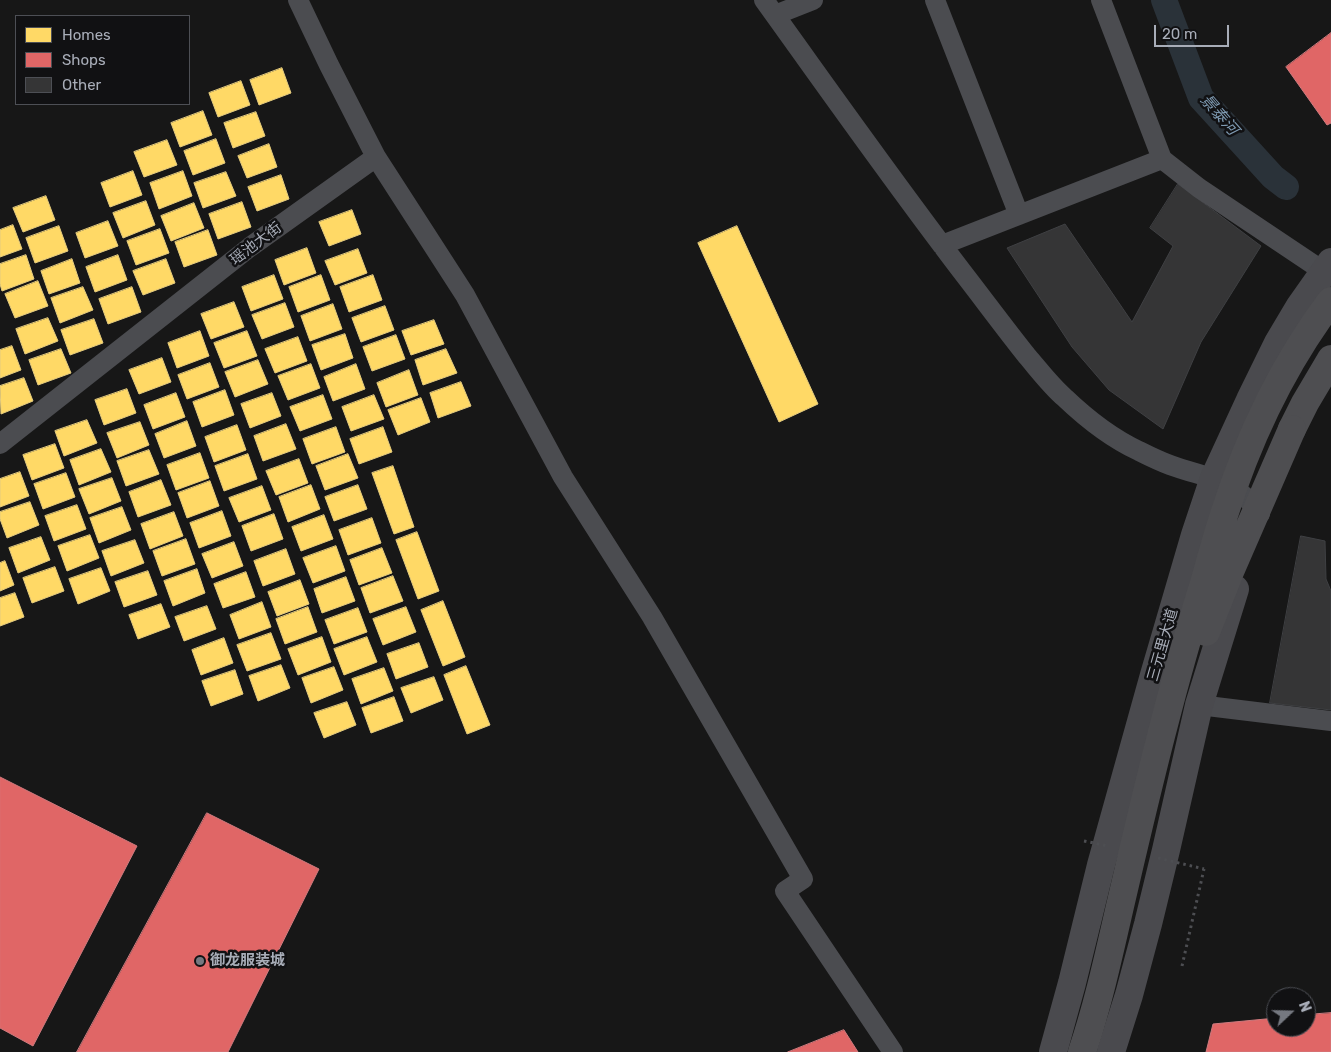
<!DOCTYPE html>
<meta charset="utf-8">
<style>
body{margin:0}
#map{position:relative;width:1331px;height:1052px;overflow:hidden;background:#171717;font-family:Rubik,sans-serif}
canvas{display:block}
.legend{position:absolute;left:15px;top:15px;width:175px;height:90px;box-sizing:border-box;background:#111113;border:1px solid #4d4f55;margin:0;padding:6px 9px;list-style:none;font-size:15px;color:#a8adb8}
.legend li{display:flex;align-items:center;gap:10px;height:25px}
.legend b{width:25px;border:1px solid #4d4f55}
.north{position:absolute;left:1266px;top:987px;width:50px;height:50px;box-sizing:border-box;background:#111113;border:1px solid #4d4f55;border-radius:50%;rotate:69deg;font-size:14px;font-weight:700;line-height:20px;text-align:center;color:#a8adb8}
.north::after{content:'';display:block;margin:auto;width:18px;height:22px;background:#757880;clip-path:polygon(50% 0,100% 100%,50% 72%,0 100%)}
.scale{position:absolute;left:1154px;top:25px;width:75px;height:22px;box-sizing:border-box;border:2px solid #a8adb8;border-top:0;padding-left:6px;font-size:15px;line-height:18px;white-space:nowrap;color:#a8adb8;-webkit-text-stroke:4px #111113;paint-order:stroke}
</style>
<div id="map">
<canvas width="1331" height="1052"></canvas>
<ul class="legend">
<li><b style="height:14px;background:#ffd966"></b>Homes</li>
<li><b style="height:14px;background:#e06666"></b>Shops</li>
<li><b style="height:14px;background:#353536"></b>Other</li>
</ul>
<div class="north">N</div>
<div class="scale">20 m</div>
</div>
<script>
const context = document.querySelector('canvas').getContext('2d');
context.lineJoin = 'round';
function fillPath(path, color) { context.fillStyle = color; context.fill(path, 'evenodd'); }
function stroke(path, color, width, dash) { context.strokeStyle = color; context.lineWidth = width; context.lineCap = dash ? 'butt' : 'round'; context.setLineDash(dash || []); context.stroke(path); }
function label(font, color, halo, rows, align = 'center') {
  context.font = font + ' Rubik,"Noto Sans SC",sans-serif'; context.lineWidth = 5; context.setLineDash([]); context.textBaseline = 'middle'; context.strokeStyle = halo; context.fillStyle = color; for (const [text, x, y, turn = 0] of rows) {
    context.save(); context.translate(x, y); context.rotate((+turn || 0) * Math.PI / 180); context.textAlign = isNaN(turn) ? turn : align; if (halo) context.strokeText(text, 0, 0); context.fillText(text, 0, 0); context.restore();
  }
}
const homes = new Path2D(`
 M282,68l9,25 -32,12 -9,-25z
 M241,81l9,24 -32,12 -9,-24z
 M203,111l9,24 -32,12 -9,-24z
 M256,112l9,24 -32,12 -9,-25z
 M216,139l9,24 -32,12 -9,-24z
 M167,140l10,25 -33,12 -10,-25z
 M269,144l8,23 -30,11 -9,-22z
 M133,171l9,24 -32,12 -9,-24z
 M183,171l9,25 -33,13 -9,-26z
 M226,172l10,24 -33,12 -9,-25z
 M281,175l8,24 -32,12 -9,-24z
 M46,196l9,24 -32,12 -10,-24z
 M146,201l9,24 -32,13 -10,-25z
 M242,202l9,25 -33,12 -9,-25z
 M194,203l10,25 -33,13 -10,-25z
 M352,210l9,24 -32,12 -10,-24z
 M108,221l10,25 -33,12 -9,-25z
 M13,225l9,24 -22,8v-27z
 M59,226l9,25 -33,12 -9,-25z
 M737,226l81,178 -39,18 -81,-179z
 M160,229l9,24 -33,12 -9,-24z
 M208,230l9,25 -33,12 -9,-25z
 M307,248l9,25 -32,12 -9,-25z
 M358,249l9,24 -32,12 -10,-24z
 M26,255l8,24 -32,12 -2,-7v-20z
 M118,255l9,25 -32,12 -9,-25z
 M72,259l8,24 -31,11 -8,-23z
 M166,259l9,24 -32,12 -10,-24z
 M274,275l9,24 -32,12 -9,-24z
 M321,275l9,25 -32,12 -9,-25z
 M373,275l9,25 -33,12 -9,-25z
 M38,281l10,25 -33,12 -10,-24z
 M83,287l10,23 -33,13 -9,-25z
 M132,287l9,25 -33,12 -9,-25z
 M234,302l10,25 -33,12 -10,-25z
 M285,303l9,24 -32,12 -10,-24z
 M333,304l9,25 -32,12 -9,-25z
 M385,306l9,24 -33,12 -9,-24z
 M48,318l10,23 -33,13 -9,-25z
 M94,319l9,24 -33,12 -9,-25z
 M434,320l10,24 -33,11 -9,-24z
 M200,331l9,25 -32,12 -9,-25z
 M247,331l10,25 -33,12 -10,-25z
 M345,334l8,24 -32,12 -9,-25z
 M396,335l9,24 -33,12 -9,-24z
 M298,337l9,24 -32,12 -10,-24z
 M12,346l9,24 -21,8v-28z
 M61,349l10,24 -33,12 -9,-25z
 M446,349l11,24 -34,12 -8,-25z
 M162,358l9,24 -32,12 -10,-24z
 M258,360l10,24 -33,13 -10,-25z
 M210,363l9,24 -32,12 -9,-24z
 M311,364l9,24 -32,12 -10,-24z
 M356,364l9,25 -32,12 -9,-24z
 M409,370l9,25 -32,12 -9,-24z
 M24,378l9,23 -32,13 -1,-28z
 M461,382l10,24 -33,12 -8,-25z
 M127,389l9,24 -32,12 -9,-25z
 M225,390l9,25 -32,12 -9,-25z
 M176,393l9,24 -32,12 -9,-24z
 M272,393l9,23 -31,12 -9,-24z
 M323,395l9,24 -32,12 -10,-24z
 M374,395l10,24 -33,12 -9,-24z
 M421,398l9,24 -32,13 -10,-25z
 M87,420l10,23 -33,13 -9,-25z
 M187,421l9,25 -32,12 -9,-24z
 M140,422l9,23 -32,13 -10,-25z
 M286,424l10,25 -33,12 -9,-25z
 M237,425l9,25 -32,12 -9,-25z
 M336,427l9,25 -33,12 -9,-25z
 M383,427l9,25 -33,12 -9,-25z
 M55,444l9,24 -32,12 -9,-25z
 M101,449l10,23 -32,13 -9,-25z
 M149,450l10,24 -33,12 -9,-25z
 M200,453l9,25 -33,12 -9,-25z
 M248,454l9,25 -33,12 -9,-25z
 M348,454l10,24 -33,12 -9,-24z
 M299,459l9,24 -32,12 -10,-24z
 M393,466l21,61 -20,7 -22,-61z
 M20,472l9,24 -29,11v-28z
 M66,473l9,24 -32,12 -9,-25z
 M112,478l9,23 -32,13 -10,-25z
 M161,480l10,25 -33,12 -9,-25z
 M210,481l9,25 -32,12 -9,-25z
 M311,485l9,24 -32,13 -9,-25z
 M358,485l9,24 -33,12 -9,-24z
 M262,486l9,24 -32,12 -10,-24z
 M30,502l9,23 -32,13 -7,-19v-7z
 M77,505l9,24 -32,12 -9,-25z
 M122,507l9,23 -32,13 -9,-25z
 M222,511l9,25 -32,12 -9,-25z
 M174,512l9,24 -33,13 -9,-25z
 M274,514l9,25 -32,12 -9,-25z
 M324,515l9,24 -32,12 -9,-24z
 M372,518l9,25 -33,12 -9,-25z
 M417,532l22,59 -21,8 -22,-59z
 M90,535l9,23 -32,13 -9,-25z
 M41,537l9,23 -32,13 -9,-25z
 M186,539l9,25 -33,12 -9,-25z
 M135,540l9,23 -33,13 -9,-25z
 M234,542l9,24 -31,12 -10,-24z
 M336,546l9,25 -32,12 -10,-25z
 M382,548l10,25 -33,12 -9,-25z
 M286,549l9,25 -32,12 -9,-25z
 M5,561l9,24 -14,6v-28z
 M55,567l9,24 -32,12 -9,-25z
 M101,568l9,23 -32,13 -9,-25z
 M197,569l8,24 -32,13 -9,-25z
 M148,571l9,24 -33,12 -9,-25z
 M246,572l9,25 -32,11 -9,-24z
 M393,576l10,25 -33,12 -9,-25z
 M346,577l9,24 -33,12 -8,-24z
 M300,580l9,24 -32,12 -9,-24z
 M15,593l9,24 -24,9v-28z
 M443,601l22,56 -22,9 -22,-56z
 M262,602l9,25 -32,12 -9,-24z
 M161,604l9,23 -32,12 -9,-24z
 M207,606l9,23 -32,12 -9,-24z
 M308,607l9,25 -32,12 -9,-25z
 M406,607l10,25 -33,13 -10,-26z
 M358,608l9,24 -33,12 -9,-24z
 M271,633l10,26 -34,12 -10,-26z
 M322,637l9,25 -33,13 -10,-26z
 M367,637l10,25 -33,13 -10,-26z
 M224,638l9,25 -32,12 -9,-25z
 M419,643l9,24 -32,12 -9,-25z
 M281,665l9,23 -32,13 -9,-25z
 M466,666l24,59 -23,9 -23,-59z
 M334,667l9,23 -32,13 -9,-25z
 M384,668l9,23 -32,13 -9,-25z
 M235,670l8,24 -32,12 -9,-25z
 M434,677l9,23 -32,13 -10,-25z
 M394,697l9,24 -32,12 -9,-25z
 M347,702l9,23 -32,13 -10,-25z`);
const shops = new Path2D(`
 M1331,33v90l-4,2 -41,-58z
 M0,777l137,69 -104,200 -33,-18z
 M207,813l112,56 -91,183h-151z
 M1331,1013v39h-125l7,-28 63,-6v9h30v-12z
 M844,1030l14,22h-70z`);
const canal = new Path2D(`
 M1164,0l37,98 72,79 13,10`);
const building = new Path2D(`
 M1178,184l83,62 -60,96 -38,87 -54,-39 -37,-43 -65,-99 58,-24 67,98 41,-76 -23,-18z
 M1301,536l24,5 1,38 5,12v119l-61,-7z`);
const path = new Path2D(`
 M1182,966l22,-97`);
const street = new Path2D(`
 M764,0c67,93 133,187 203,278 20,26 40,53 60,78 12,14 24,30 38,42 22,21 46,40 74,53 10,5 20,10 31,14 38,14 64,12 90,49
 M935,0l84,215
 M1101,0l61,159 37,29 124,83
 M775,15l38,-15
 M376,157l89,138 98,182 89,140 151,262 -18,12 108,161
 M942,245l220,-86
 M0,444l250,-197 126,-90 -47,-92 -31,-65
 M1199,705l132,16`);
const secondary = new Path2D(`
 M1053,1052l19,-69 29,-118 53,-190 41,-140 19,-57 36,-78 28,-57 22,-37 31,-44
 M1111,1052l18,-57 19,-71 18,-74 33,-145 36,-116`);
const highway = new Path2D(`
 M1292,429l13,-26 26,-44`);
const pathBridge = new Path2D(`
 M1084,841l24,5
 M1158,858l46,11`);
const highwayBridge = new Path2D(`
 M1206,632l23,-58 63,-145
 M1082,1052c18,-53 29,-108 42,-163 24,-103 49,-207 81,-309 6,-22 12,-44 19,-65 24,-76 59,-150 107,-214`);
const markers = [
 [200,961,5,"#757880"]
];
const streetNames = [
 ["瑶池大街",256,244,-37],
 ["三元里大道",1163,645,-74]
];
const poiNames = [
 ["御龙服装城",210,961]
];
const waterNames = [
 ["景泰河",1219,115,49]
];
fillPath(homes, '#ffd966');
stroke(homes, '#e5cc7f', 1);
fillPath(shops, '#e06666');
stroke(shops, '#cf7b7f', 1);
stroke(canal, '#2a3239', 26);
fillPath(building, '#353536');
stroke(building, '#3f4043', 1);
stroke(path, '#4d4e52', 3, [2.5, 4]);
stroke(street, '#4b4c50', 20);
stroke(secondary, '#4a4a4e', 28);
stroke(highway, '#4e4e51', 28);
stroke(pathBridge, '#4d4e52', 3, [2.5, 4]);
stroke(highwayBridge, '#4e4e51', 28);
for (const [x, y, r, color] of markers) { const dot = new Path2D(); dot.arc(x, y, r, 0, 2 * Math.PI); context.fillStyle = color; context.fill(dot); stroke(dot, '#111113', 2); }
label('15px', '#a8adb8', '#111113', streetNames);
label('bold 15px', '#a8adb8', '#111113', poiNames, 'left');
label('italic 16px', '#7f9bb3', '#111113', waterNames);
</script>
